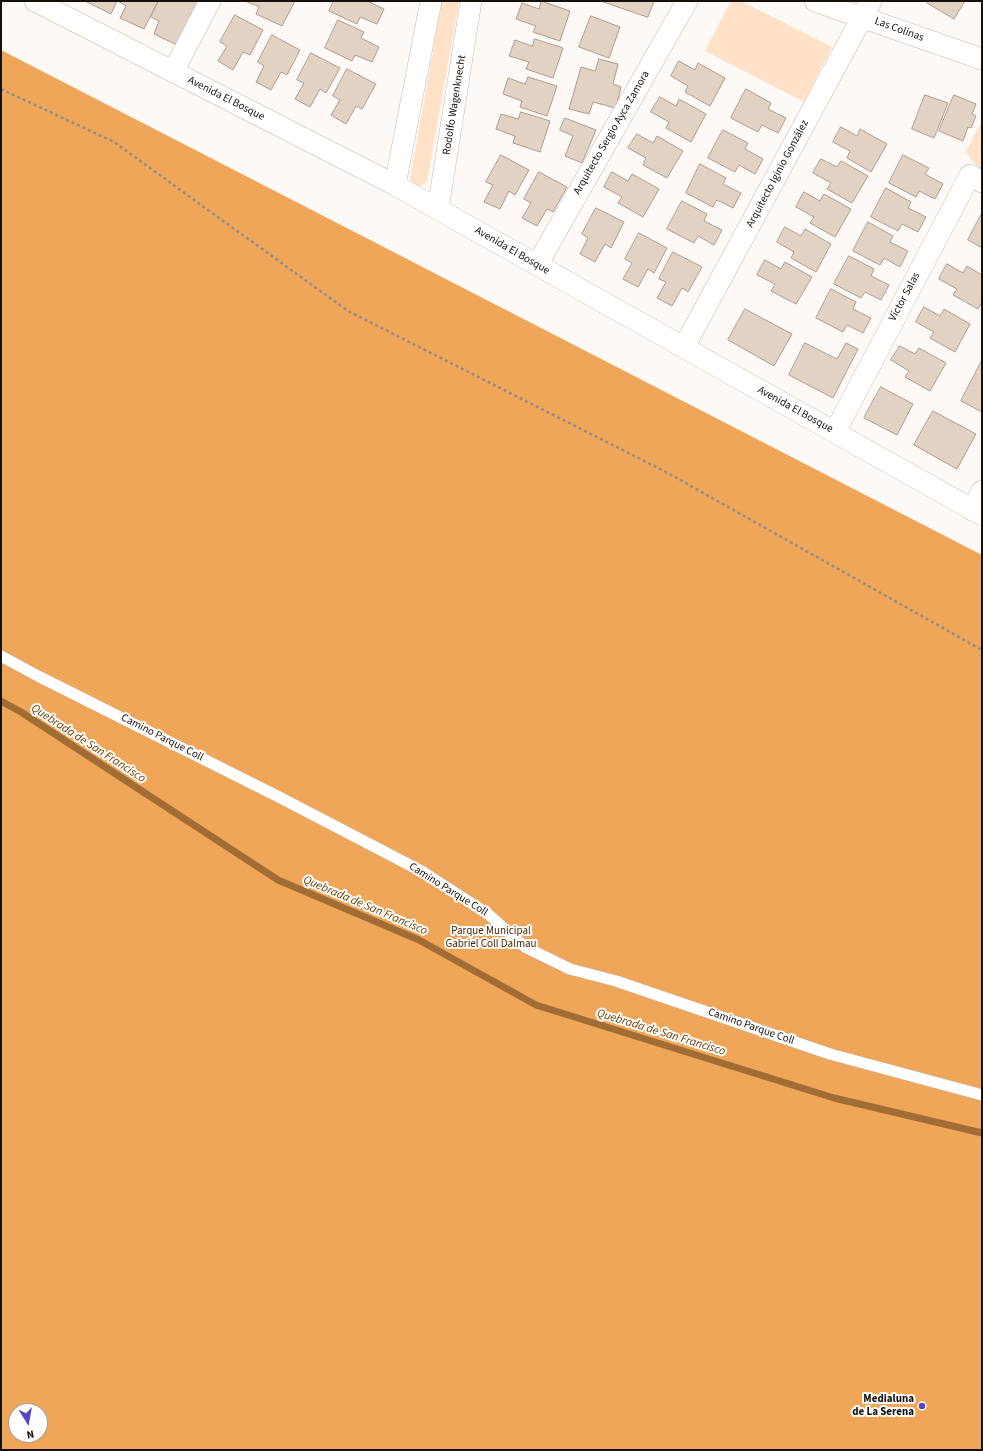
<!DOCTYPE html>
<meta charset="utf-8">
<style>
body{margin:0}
#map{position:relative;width:983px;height:1451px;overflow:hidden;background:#fdf9f6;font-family:"Source Sans 3",sans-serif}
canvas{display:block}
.frame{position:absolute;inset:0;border:2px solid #15100b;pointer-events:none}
.north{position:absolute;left:8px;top:1403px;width:40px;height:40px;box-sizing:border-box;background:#fff;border:1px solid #a19f9d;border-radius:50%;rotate:169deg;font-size:11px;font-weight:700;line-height:16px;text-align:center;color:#15100b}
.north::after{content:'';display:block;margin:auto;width:14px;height:18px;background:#5945bd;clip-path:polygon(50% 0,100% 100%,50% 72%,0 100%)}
</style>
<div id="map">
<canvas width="983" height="1451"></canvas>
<div class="frame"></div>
<div class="north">N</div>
</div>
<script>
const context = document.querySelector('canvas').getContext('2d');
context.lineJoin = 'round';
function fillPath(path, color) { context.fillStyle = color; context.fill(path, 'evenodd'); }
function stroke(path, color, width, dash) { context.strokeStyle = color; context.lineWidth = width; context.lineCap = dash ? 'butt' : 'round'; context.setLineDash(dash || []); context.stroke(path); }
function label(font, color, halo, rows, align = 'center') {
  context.font = font + ' "Source Sans 3",sans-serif'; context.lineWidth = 4; context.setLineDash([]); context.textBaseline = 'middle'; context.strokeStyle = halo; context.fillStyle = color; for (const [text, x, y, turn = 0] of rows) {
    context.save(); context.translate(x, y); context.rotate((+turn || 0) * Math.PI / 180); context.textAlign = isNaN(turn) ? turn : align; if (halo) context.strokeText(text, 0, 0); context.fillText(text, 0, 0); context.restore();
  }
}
const green = new Path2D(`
 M442,1h17l-32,181 -7,4 -6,-2 -4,-4z
 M731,1h10l91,46 -28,55 -99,-51z
 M982,121v49l-11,-10 -5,-9z`);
const forest = new Path2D(`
 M1,50l981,505v895h-981zM16,1411h24v24h-24z`);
const stream = new Path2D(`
 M1,701l20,11 257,168 141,60 117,65 298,93 148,35`);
const building = new Path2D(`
 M88,1h29l-6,13 -24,-12z
 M118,1h40l-14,28 -24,-11 6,-12z
 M159,1h37l2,1 -21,43 -23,-11 5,-13 -8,-4z
 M246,1h49l-13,25 -26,-12 3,-7z
 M334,1h33l17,8 -7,15 -17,-7 -3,7 -28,-13z
 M541,1l29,10 -10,30 -27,-9 3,-6 -20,-7 6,-16 17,6z
 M601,1h53l-6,16z
 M929,1h36l-11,18 -27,-16z
 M235,15l28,15 -13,25 -7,-3 -10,18 -15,-9 9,-15 -7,-4z
 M591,16l29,11 -11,31 -30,-11z
 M338,20l26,12 -3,6 18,9 -7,15 -17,-7 -3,6 -27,-13z
 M272,35l28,15 -13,25 -6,-3 -10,18 -15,-8 8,-16 -6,-4z
 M535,39l28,9 -10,30 -27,-9 3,-7 -20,-6 6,-16 17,6z
 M311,53l29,15 -14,25 -6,-4 -10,18 -15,-8 9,-16 -7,-3z
 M599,59l19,5 -5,20 8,3 -5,21 -23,-6 -4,12 -20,-5 12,-42 14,4z
 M679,61l16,9 3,-7 27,15 -15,28 -25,-14 3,-6 -17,-10z
 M347,69l29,15 -14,25 -6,-3 -10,18 -15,-9 9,-15 -7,-4z
 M528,77l29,9 -10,30 -27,-9 2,-6 -19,-7 5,-16 17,6z
 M746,89l25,14 -3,6 18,9 -8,15 -16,-8 -4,7 -27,-14z
 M925,95l23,8 -14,35 -22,-9z
 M954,95l22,9 -4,10 4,2 -5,12 -3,-1 -5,14 -24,-10z
 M660,97l16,9 3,-7 27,15 -15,28 -25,-14 3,-6 -18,-10z
 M521,112l29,9 -10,31 -27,-9 2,-7 -19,-7 5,-15 17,5z
 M565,118l31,12 -14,33 -17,-7 8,-20 -13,-6z
 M841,127l16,9 3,-7 27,15 -16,28 -24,-14 3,-7 -17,-9z
 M723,130l25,13 -3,6 18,10 -8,15 -16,-9 -4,7 -27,-14z
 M637,134l16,9 4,-7 26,15 -16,27 -24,-13 3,-7 -18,-10z
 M501,155l28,15 -14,25 -6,-4 -9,18 -16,-7 9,-17 -7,-3z
 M903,155l26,13 -4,6 18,10 -8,15 -16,-8 -3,6 -27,-14z
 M821,159l16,8 4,-6 27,15 -16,27 -25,-14 4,-6 -18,-10z
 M700,164l26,14 -3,6 18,9 -8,15 -16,-8 -4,7 -27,-14z
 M539,172l28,15 -14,25 -6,-3 -10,17 -15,-8 9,-15 -7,-4z
 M612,172l16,9 4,-7 27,15 -16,28 -25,-14 4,-6 -18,-10z
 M886,188l25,14 -3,6 18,9 -8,15 -16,-8 -4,7 -27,-14z
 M804,192l16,9 4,-7 27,15 -16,28 -25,-14 4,-6 -18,-10z
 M682,201l25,13 -3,7 18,9 -8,15 -16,-9 -4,7 -27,-14z
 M596,208l28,14 -13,26 -6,-4 -10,18 -15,-8 8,-16 -6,-4z
 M982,213v35l-14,-8z
 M868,222l25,14 -3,6 18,9 -8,16 -16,-9 -4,7 -27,-14z
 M785,227l16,9 4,-7 26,15 -15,28 -25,-14 3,-6 -17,-10z
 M639,233l28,15 -13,25 -6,-4 -10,18 -15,-8 9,-16 -7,-4z
 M673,252l29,15 -14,25 -6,-4 -10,18 -15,-8 9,-16 -7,-3z
 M849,256l25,13 -3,7 18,9 -8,15 -16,-8 -4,6 -27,-14z
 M765,260l16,9 4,-7 27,15 -16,27 -25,-13 4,-7 -18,-9z
 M947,264l16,9 4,-7 15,9v27l-4,7 -25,-14 4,-6 -18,-10z
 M831,289l25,13 -3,7 18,9 -8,15 -16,-8 -4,7 -27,-14z
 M924,307l16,9 4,-7 26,15 -15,28 -25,-14 4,-6 -18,-10z
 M745,309l47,25 -18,32 -46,-26z
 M805,343l32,16 9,-16 12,6 -25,49 -44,-23z
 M900,346l15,8 4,-6 27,15 -16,28 -25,-14 4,-6 -18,-11z
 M982,360v52l-21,-11z
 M881,387l32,17 -16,31 -33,-17z
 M933,411l43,23 -19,35 -43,-24z`);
const path = new Path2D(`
 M1,89l113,53 234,169 318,161 316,178`);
const lane = new Path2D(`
 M1,656l37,20 243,122 142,74 65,42 37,33 45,22 46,12 214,73 152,41`);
const street = new Path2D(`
 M35,1l360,184 587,330
 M815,1l167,58
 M173,72l37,-71
 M395,185l36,-184
 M438,209l33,-208
 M537,265l150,-264
 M684,347l187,-346
 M835,432l135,-257 12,7
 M972,510l10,-19`);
const markers = [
 [922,1406,4,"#5945bd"]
];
const streetNames = [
 ["Las Colinas",899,30,20],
 ["Avenida El Bosque",226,99,27],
 ["Rodolfo Wagenknecht",455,105,-81],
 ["Arquitecto Sergio Ayca Zamora",612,133,-60],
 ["Arquitecto Iginio González",778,174,-62],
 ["Avenida El Bosque",512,251,30],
 ["Víctor Salas",905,297,-62],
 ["Avenida El Bosque",795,410,29],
 ["Camino Parque Coll",162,738,27],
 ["Camino Parque Coll",448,890,32],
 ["Camino Parque Coll",751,1027,19]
];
const parkNames = [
 ["Parque Municipal",491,932],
 ["Gabriel Coll Dalmau",491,945]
];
const poiNames = [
 ["Medialuna",914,1400],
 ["de La Serena",914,1413]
];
const waterNames = [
 ["Quebrada de San Francisco",88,744,33],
 ["Quebrada de San Francisco",365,906,23],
 ["Quebrada de San Francisco",661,1033,17]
];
fillPath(green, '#fee1c6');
fillPath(forest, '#f0a658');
stroke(stream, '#a26d34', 7);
fillPath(building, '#e2d2c3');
stroke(building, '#ac9d8f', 1);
stroke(lane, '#c6b7a8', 12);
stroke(street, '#c6b7a8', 22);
stroke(path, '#928d89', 2.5, [3, 3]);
stroke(lane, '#fff', 11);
stroke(street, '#fff', 21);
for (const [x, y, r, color] of markers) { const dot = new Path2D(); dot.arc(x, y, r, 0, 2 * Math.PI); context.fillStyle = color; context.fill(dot); stroke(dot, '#fff', 1.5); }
label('11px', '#15100b', '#fff', streetNames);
label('11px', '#442705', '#fff', parkNames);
label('bold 11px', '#15100b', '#fff', poiNames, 'right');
label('italic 12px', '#6f4000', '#fff', waterNames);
</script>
